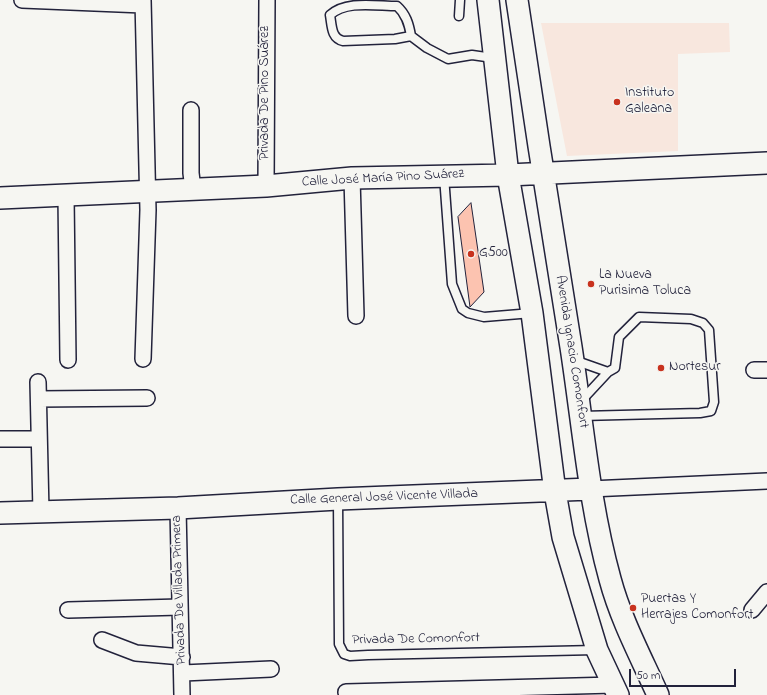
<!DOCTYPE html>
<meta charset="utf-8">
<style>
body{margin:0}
#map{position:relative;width:767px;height:695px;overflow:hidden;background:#f6f6f2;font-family:"Indie Flower",sans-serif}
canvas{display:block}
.scale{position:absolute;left:629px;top:669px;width:107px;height:18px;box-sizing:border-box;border:2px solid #22223b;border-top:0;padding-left:5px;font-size:12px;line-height:14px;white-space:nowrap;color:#22223b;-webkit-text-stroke:3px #f6f6f2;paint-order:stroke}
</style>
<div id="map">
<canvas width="767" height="695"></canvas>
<div class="scale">50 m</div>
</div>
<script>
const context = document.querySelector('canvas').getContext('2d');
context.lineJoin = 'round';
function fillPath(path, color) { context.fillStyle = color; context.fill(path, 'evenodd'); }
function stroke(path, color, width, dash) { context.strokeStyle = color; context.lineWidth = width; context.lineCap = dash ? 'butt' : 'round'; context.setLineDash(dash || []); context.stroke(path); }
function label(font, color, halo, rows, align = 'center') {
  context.font = font + ' "Indie Flower",sans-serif'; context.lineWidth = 3; context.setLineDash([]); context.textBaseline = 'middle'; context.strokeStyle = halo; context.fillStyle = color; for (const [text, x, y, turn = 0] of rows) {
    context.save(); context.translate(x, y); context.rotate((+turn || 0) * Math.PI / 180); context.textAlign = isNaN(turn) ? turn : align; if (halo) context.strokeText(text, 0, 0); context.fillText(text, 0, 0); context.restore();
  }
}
const built = new Path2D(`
 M541,23h188l1,29 -52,2v97l-111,5z`);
const building = new Path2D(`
 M471,203l13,89 -14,15 -12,-90z`);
const lane = new Path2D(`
 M459,16l1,-16
 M411,36l-16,3 -52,2c-12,-3 -11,-15 -13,-26 16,-15 46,-9 67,-9 9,8 12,18 14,30l16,12 21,11 24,-4 21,3
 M444,176l8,108 10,25 6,4 16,4 48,-4
 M574,360l34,12 7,-4 4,-31 20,-20 52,2 12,4 6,7 5,72 -3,9 -11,2 -119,3
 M581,401l27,-29
 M338,499l1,145 5,10 6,2 18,-1 228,-5`);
const street = new Path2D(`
 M22,0l121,5
 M191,110v63l2,16
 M352,178l4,138
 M266,186l1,-186
 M66,196l2,164
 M143,359l5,-149 -5,-210
 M754,370h13
 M38,382l3,130
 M39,399l108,-1
 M0,439h39
 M590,489l177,-8
 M178,508l4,187
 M68,610l112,-3
 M752,610l15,-18
 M102,640l34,13 46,4
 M183,673l88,-4
 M346,692l268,-7`);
const secondary = new Path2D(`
 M488,0l20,175 24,138 23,179 8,45 34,113 21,45
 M517,0c17,116 35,231 54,347 12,78 18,156 39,232 11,41 31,78 48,116
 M0,198l266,-12 86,-8 156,-3 259,-12
 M0,513l178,-5 160,-9 252,-10`);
const markers = [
 [617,102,4,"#c8321e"],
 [471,254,4,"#c8321e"],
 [591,284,4,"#c8321e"],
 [661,368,4,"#c8321e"],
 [633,608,4,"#c8321e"]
];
const streetNames = [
 ["Privada De Pino Suárez",266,93,-90],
 ["Calle José María Pino Suárez",383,179,-3],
 ["Avenida Ignacio Comonfort",571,352,81],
 ["Calle General José Vicente Villada",384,498,-2],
 ["Privada De Villada Primera",180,590,-92],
 ["Privada De Comonfort",416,640,-1]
];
const poiNames = [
 ["Instituto",625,94],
 ["Galeana",625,110],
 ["G500",479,254],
 ["La Nueva",599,276],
 ["Purisima Toluca",599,292],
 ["Nortesur",669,368],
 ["Puertas Y",641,600],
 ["Herrajes Comonfort",641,616]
];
fillPath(built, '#f8e7de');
fillPath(building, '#fcc3b0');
stroke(building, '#22223b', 1);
stroke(lane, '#22223b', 11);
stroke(street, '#22223b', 18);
stroke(secondary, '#22223b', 24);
stroke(lane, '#f6f6f2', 8);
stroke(street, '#f6f6f2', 15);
stroke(secondary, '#f6f6f2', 21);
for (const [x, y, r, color] of markers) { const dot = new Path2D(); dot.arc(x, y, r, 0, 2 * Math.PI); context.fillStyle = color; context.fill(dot); stroke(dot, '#f6f6f2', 1.5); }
label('14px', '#22223b', '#f6f6f2', streetNames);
label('14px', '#22223b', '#f6f6f2', poiNames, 'left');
</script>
